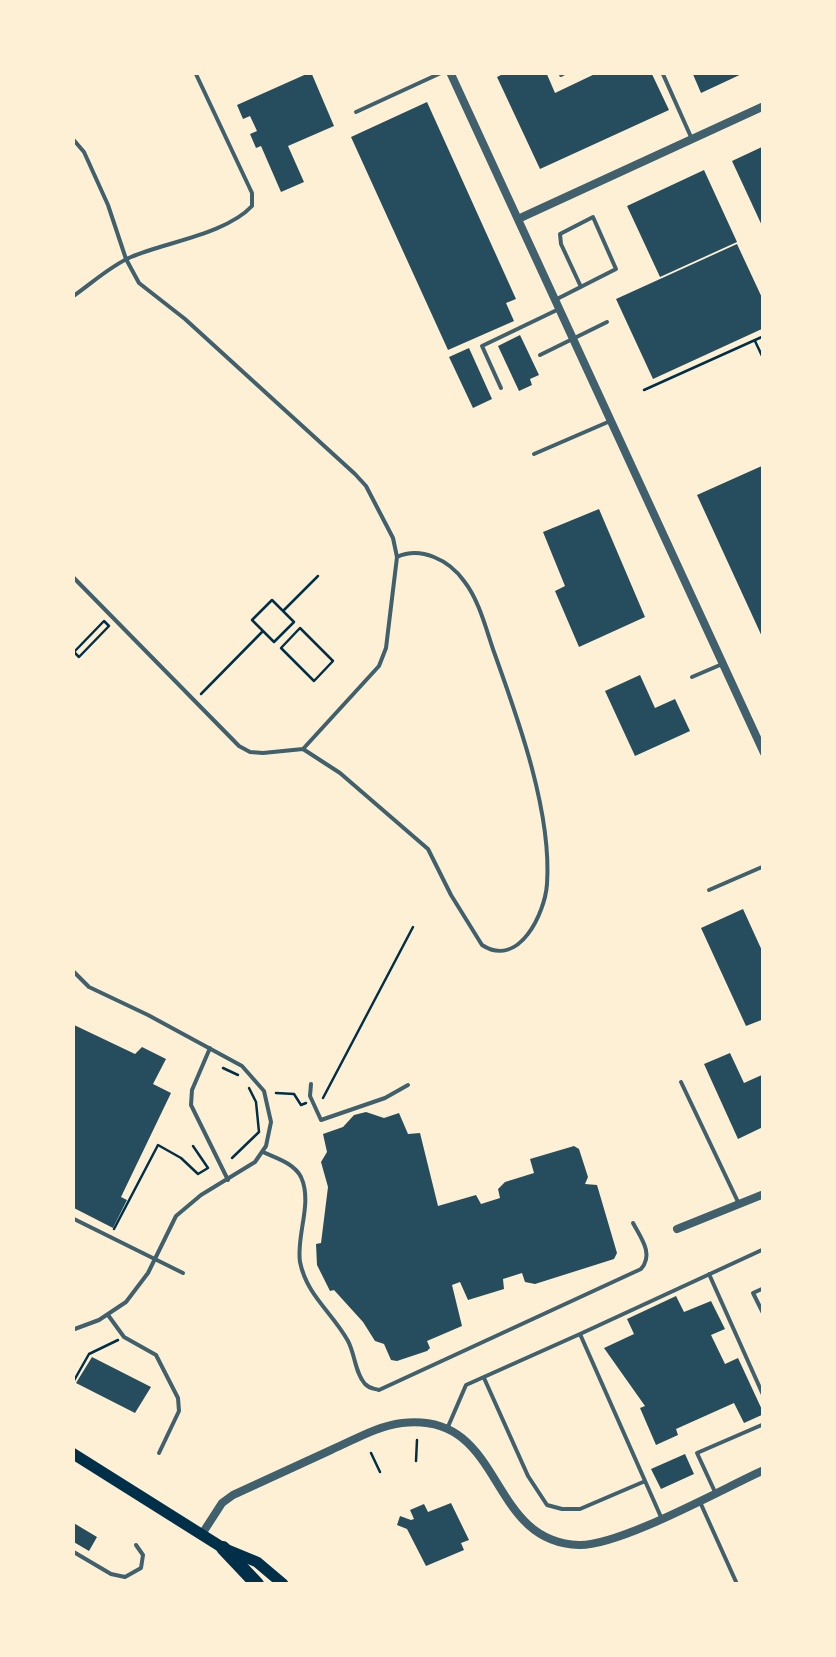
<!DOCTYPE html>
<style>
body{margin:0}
#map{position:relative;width:836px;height:1657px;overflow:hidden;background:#fdf0d5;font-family:"Fira Sans",sans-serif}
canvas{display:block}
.frame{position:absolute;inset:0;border:75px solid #fdf0d5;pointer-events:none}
</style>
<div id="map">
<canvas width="836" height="1657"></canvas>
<div class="frame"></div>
</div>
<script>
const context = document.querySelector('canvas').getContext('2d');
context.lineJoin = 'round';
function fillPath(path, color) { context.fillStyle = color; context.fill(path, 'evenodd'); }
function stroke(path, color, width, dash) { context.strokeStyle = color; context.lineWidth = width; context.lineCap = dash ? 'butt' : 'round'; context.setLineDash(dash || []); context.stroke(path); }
const building = new Path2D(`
 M311,72l23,54 -46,20 16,36 -23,10 -20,-46 -5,2 -6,-14 7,-3 -7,-15 -7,3 -6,-14z
 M507,72h39l9,21 44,-21h52l18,38 -129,59 -43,-92z
 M692,72h54l-45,21z
 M427,102l89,197 -10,4 8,18 -66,29 -97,-213z
 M764,146v84l-32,-69z
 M704,170l33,72 -77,35 -33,-71z
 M737,244l27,58v26l-111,51 -37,-80z
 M520,335l19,40 -9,4 2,6 -13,6 -21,-45z
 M469,348l23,51 -19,9 -24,-51z
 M764,465v176l-67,-146z
 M599,509l46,108 -66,30 -24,-56 10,-5 -22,-54z
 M640,675l15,33 20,-9 15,32 -55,25 -30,-65z
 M743,909l21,46v64l-18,7 -45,-98z
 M72,1024l63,30 7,-7 24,12 -13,25 18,9 -50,104 6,3 -14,28 -41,-21z
 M730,1053l14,30 20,-9 -1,53 -25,12 -34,-75z
 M366,1112l18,6 15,-5 9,21 12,-1 18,73 38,-11 5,9 19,-6 -2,-9 7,-7 29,-9 -4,-14 44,-13 5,3 9,28 -3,7 12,1 20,68 -3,6 -79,25 -10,-2 -3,-9 -19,6 1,10 -36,11 -8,-18 -8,3 10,41 -35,15 3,7 -3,3 -30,10 -6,-1 -7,-16 -9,-3 -12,-19 -29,-32 -4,1 -13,-26 -1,-21 5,-1 7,-56 -7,-25 6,-10 -4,-18 20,-7 11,-12z
 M676,1296l8,16 27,-11 14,28 -14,6 14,29 13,-6 26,56 -20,9 -10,-20 -58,26 2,6 -22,10 -16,-37 5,-2 -41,-58 30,-14 -7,-15z
 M92,1357l59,30 -16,26 -59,-30z
 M685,1454l9,20 -33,15 -10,-20z
 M451,1503l18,37 -8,3 3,7 -38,16 -19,-37 -10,-4 3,-9 11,4 3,-1 -4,-9 14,-6 4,8z
 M72,1522l25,15 -8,14 -17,-10z`);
const path = new Path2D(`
 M755,341l8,17
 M644,390l120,-54
 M272,600l22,22 -20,20 -22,-22z
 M284,610l34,-34
 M104,621l5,5 -30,31 -5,-5z
 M300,628l33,33 -19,20 -33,-33z
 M201,694l61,-62
 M223,1068l15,7
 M276,1093l18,1 7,11 5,-2
 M323,1098l90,-171
 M232,1158l27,-26 -3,-30 -7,-14
 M114,1229l44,-84 23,13 17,16 10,-6 -15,-22
 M72,1384l17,-30 29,-14
 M371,1453l9,19
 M416,1461l1,-21`);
const service = new Path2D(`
 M662,72l29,65
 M561,75l5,-3
 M356,112l87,-40
 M72,138l12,14 24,53 18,54 13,24 46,36 170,155 11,12 27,52 4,19 -11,91 -7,18 -76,83 -40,4 -13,-1 -11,-6 -167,-170
 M72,297c19,-13 38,-31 59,-40 35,-15 95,-23 121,-51v-13l-57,-121
 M555,300l61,-31 -23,-52 -33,17 1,10 20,43
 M540,355l67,-33
 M501,388l-19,-42 77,-37
 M534,454l74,-32
 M692,677l28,-12
 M303,749l37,24 88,76 23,46 31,50c37,24 63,-32 65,-61 5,-72 -29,-165 -53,-232 -8,-23 -15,-52 -30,-71 -15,-21 -43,-35 -67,-24
 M709,890l53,-23 2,4
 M72,970l17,17 59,28 94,51 22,25 7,31 -5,24 -11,16 -54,33 -25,21 -28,57 -22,29 -27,18 -27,10
 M210,1048l-18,42 -1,15 37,75
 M681,1082l58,122
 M311,1084l-1,12 11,24 64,-22 23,-13
 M263,1152c13,6 31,11 38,25 12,26 -5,58 -1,85 7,34 32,50 48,79 7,13 7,32 17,43 5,5 7,4 14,6l262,-121c13,-15 0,-31 -8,-46
 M72,1218l111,55
 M709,1274l55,123
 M764,1288l-11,5 11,22
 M108,1315l16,22 32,18 22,43 1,13 -20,42
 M580,1334l184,-85
 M484,1378l44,98 19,29 15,4h18l63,-27
 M447,1429l19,-44 114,-51 81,183
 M715,1492l-18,-39 67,-29
 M700,1502l37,82
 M72,1551l39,23 14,3 16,-9 2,-13 -7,-10`);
const minor = new Path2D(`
 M450,72l314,681
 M518,219l246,-113
 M677,1229l87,-35
 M202,1534l20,-31 11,-8c33,-15 65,-30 98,-45 23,-10 46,-24 71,-27 104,-12 83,119 177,122 41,1 143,-56 185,-75`);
const secondary = new Path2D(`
 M72,1453l151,95 34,14 26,22`);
const motorway = new Path2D(`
 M223,1548l34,36`);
fillPath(building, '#264d5e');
stroke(path, '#003049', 2.5);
stroke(service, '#3f606c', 4);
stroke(minor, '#3f606c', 8);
stroke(secondary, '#003049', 11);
stroke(motorway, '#003049', 14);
</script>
